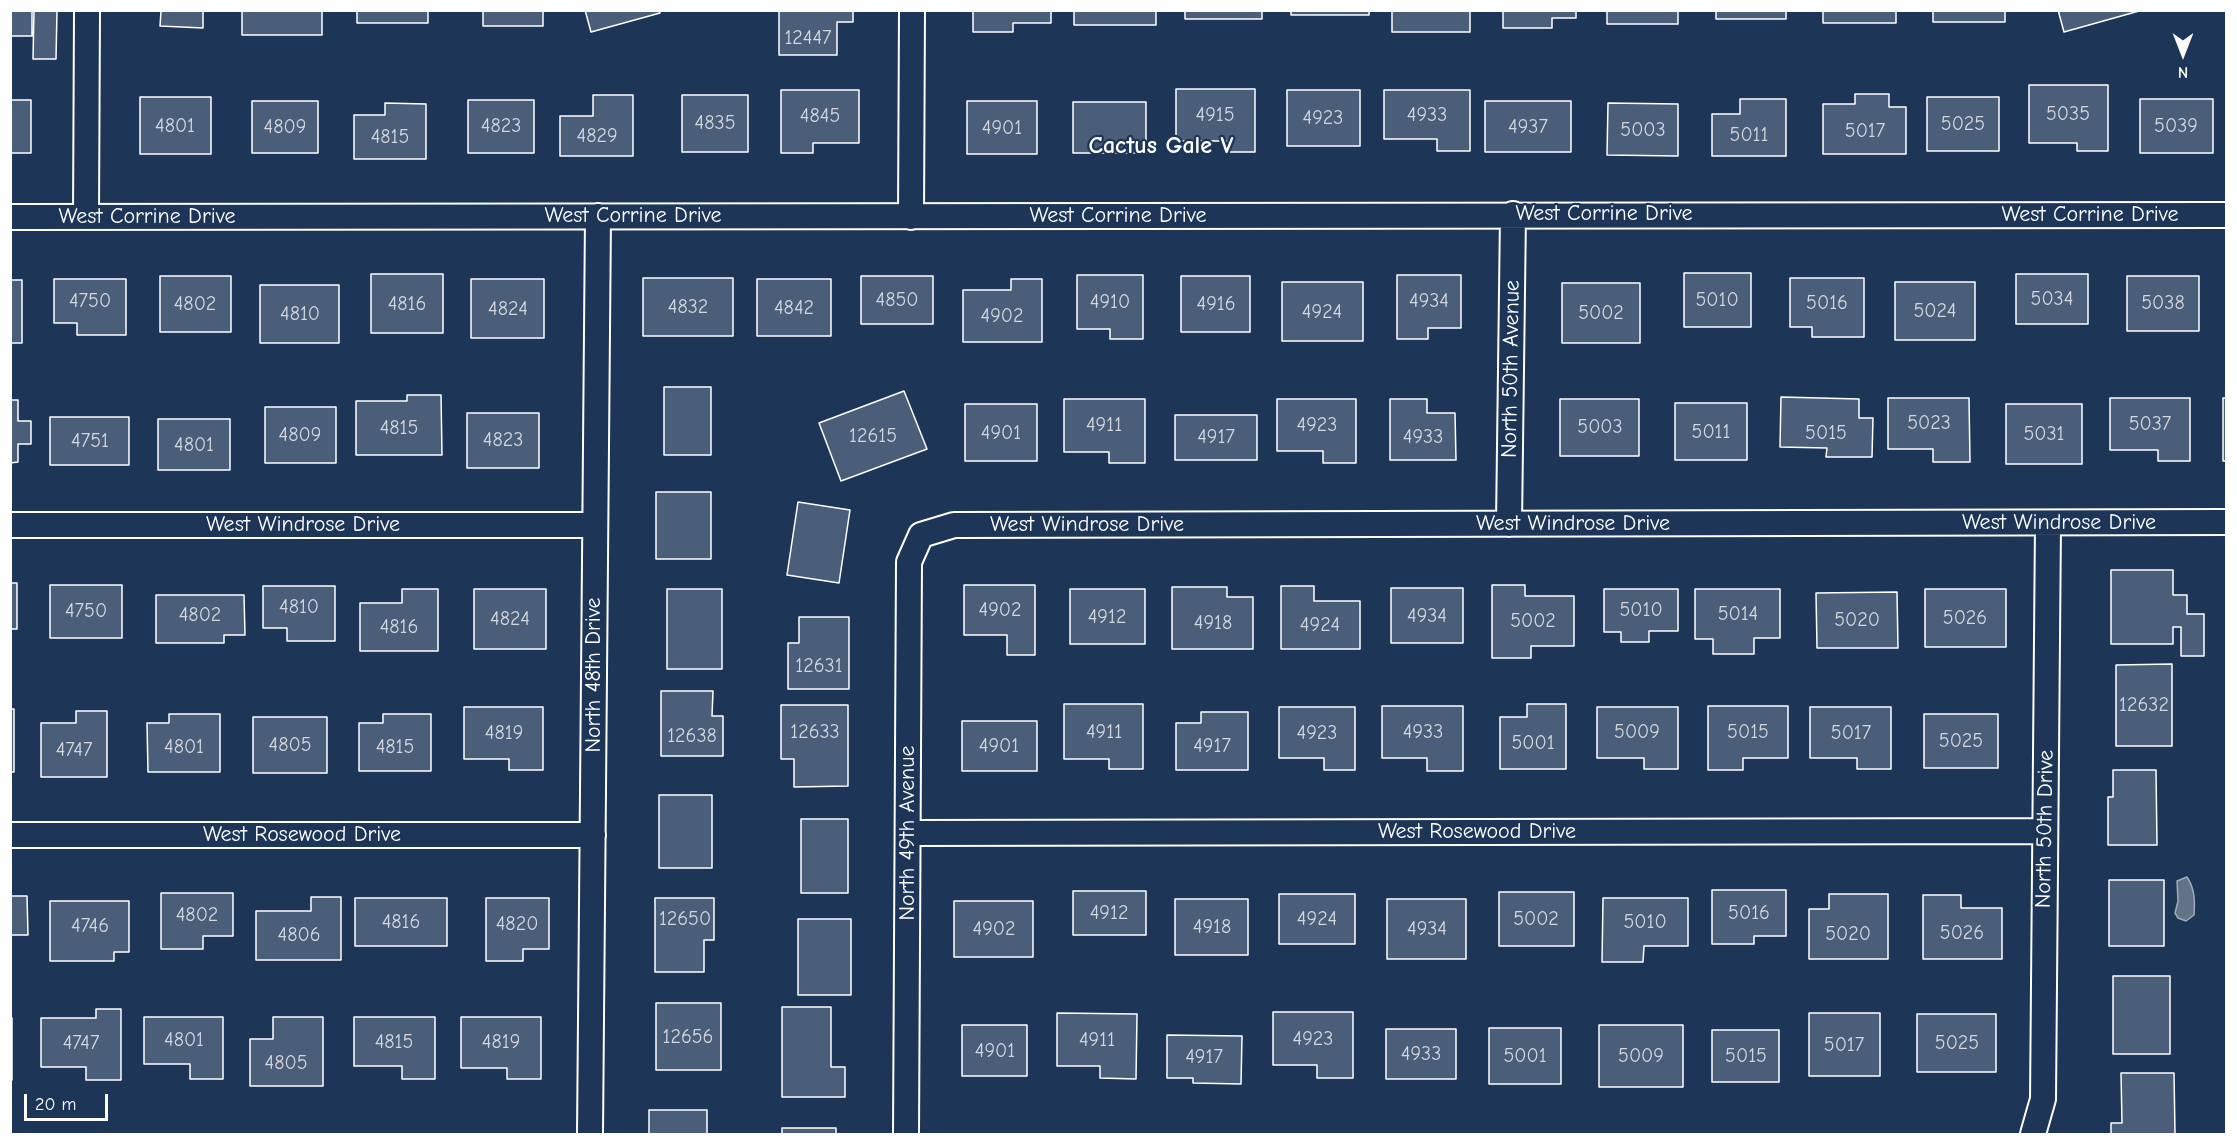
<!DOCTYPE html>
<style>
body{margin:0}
#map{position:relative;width:2237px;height:1145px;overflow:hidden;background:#1d3557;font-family:"Comic Neue",sans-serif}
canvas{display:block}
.frame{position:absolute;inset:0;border:12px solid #fff;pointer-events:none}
.north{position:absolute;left:2153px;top:24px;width:60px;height:60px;-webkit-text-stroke:4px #1d3557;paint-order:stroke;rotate:180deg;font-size:16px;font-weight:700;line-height:24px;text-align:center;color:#fff}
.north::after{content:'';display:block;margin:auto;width:21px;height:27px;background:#fff;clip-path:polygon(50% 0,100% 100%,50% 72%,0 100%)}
.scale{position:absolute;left:24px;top:1094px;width:84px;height:27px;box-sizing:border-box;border:3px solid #fff;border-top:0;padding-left:8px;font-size:18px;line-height:21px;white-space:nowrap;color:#fff;-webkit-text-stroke:4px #1d3557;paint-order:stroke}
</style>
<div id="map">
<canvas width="2237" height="1145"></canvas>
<div class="frame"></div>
<div class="north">N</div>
<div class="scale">20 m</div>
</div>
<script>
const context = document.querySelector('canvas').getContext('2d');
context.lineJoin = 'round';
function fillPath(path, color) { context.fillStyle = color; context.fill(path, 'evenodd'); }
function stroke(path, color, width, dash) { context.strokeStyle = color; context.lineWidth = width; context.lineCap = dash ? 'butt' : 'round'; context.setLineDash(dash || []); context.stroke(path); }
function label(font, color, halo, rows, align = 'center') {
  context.font = font + ' "Comic Neue",sans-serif'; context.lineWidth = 4.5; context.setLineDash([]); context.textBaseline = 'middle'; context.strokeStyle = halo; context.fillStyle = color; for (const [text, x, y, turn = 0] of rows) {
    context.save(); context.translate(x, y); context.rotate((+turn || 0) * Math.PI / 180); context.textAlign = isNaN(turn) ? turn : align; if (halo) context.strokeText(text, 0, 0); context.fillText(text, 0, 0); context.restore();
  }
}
const water = new Path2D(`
 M2187,877c8,12 8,24 7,38l-8,6 -8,-3 -3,-5 3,-12 -1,-20z`);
const building = new Path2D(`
 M10,10h22v26h-22z
 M34,10h23l-1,49h-23z
 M154,10h49v18l-43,-2 1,-15z
 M242,10h80v25h-80z
 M357,10h71v13h-71z
 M483,10h60v16h-60z
 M585,10h74l1,3 -69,19z
 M779,10h74v12h-16v33h-58z
 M973,10h78v13h-38v9h-40z
 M1074,10h82v15h-82z
 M1185,10h77v9h-77z
 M1291,10h78v5h-78z
 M1392,10h78v22h-78z
 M1503,10h73v8h-24v10h-49z
 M1607,10h71v14h-71z
 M1716,10h70v9h-70z
 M1823,10h73v13h-73z
 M1933,10h72v12h-72z
 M2058,10h81v1l-75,21z
 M2029,85h79v66h-31v-8h-48z
 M1176,89h79v63h-28v-11h-51z
 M781,90h78v53h-46v10h-32z
 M1287,90h73v56h-73z
 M1384,90h86v61h-33v-12h-53z
 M1855,94h34v13h17v47h-83v-50h32z
 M593,95h40v61h-73v-40h33z
 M682,95h66v57h-66z
 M140,97h71v57h-71z
 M1927,97h72v54h-72z
 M1740,99h46v57h-74v-42h28z
 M2140,99h73v54h-73z
 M10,100h21v53h-21z
 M468,100h66v53h-66z
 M252,101h66v52h-66z
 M967,101h70v53h-70z
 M1485,101h86v51h-86z
 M1073,102h73v51h-73z
 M385,103l41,1v55h-72v-44h31z
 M1608,103l70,1v52l-71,-1z
 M1684,273h67v54h-67z
 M371,274h72v59h-72z
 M2016,274h72v50h-72z
 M1077,275h66v64h-33v-10h-33z
 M1397,275h64v53h-33v11h-31z
 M160,276h71v56h-71z
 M861,276h72v48h-72z
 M1181,276h69v56h-69z
 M2127,276h72v55h-72z
 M643,278h90v58h-90z
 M1790,278h74v59h-52v-10h-22z
 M54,279h72v56h-49v-12h-23z
 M471,279h73v59h-73z
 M757,279h74v57h-74z
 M1011,279h31v63h-79v-52h48z
 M10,280h12v63h-12z
 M1282,282h81v59h-81z
 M1895,282h80v58h-80z
 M1562,283h78v60h-78z
 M260,285h79v58h-79z
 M664,387h47v68h-47z
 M904,391l23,58 -86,32 -22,-58z
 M407,395h34l1,60h-86v-54h51z
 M1781,397l78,2v19h14l-1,39h-46l1,-9 -47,-1z
 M1888,398h81l1,64h-37v-13h-45z
 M2110,398h80v63h-32v-11h-48z
 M2223,398h3v63h-3z
 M1064,399h81v64h-36v-11h-45z
 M1277,399h79v64h-33v-12h-46z
 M1390,399h37v14h28l1,47h-66z
 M1560,399h79v57h-79z
 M10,400h8v21h13v23h-13v18l-8,1z
 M1675,403h72v57h-72z
 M965,404h72v57h-72z
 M2006,404h76v60h-76z
 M265,407h71v56h-71z
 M467,413h72v55h-72z
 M1175,415h82v45h-82z
 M50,417h79v48h-79z
 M158,419h72v51h-72z
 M656,492h55v67h-55z
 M798,502l52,8 -11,73 -52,-8z
 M2111,570h62v25h14v19h17v42h-23v-29h-8v17h-62z
 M10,583h7v46h-7z
 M50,585h72v53h-72z
 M964,585h71v70h-28v-20h-43z
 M1492,585h33v11h49v50h-43v12h-39z
 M263,586h72v55h-48v-13h-24z
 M1281,586h33v15h46v48h-79z
 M1172,587h55v10h26v52h-81z
 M1391,588h72v55h-72z
 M402,589h36v62h-78v-48h42z
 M474,589h72v60h-72z
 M667,589h55v80h-55z
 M1070,589h75v55h-75z
 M1604,589h74v42h-29v11h-28v-10h-17z
 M1695,589h85v49h-26v16h-41v-15h-18z
 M1925,589h81v58h-81z
 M1897,592l1,56h-81l-1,-55z
 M156,595h88l1,40h-21v8h-68z
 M799,617h50v72h-61v-46h11z
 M2172,664v82h-56v-81z
 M661,691h52l-1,25h11v40h-62z
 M1064,704h79v65h-34v-10h-45z
 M1527,704h39v65h-66v-52h27z
 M781,705h67v81l-54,1v-28h-13z
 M1382,706h81v65h-36v-13h-45z
 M1708,706h80v52h-45v12h-35z
 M464,707h79v63h-34v-11h-45z
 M1279,707h76v63h-31v-12h-45z
 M1597,707h81v62h-34v-11h-47z
 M1810,707h81v62h-34v-11h-47z
 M10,709h4v63h-4z
 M76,711h31v66h-66v-54h35z
 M1201,712h47v58h-72v-47h25z
 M169,714h51v58h-72l-1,-49h22z
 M383,714h48v57h-72v-48h24z
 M1924,714h74v54h-74z
 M253,717h74v56h-74z
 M962,721h75v50h-75z
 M2113,770h43l1,75h-49v-48h5z
 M659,795h53v73h-53z
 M801,819h47v74h-47z
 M2109,880h55v66h-55z
 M1712,890h74v46h-32v8h-42z
 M1073,891h73v44h-73z
 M1499,892h75v54h-75z
 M161,893h72v43h-30v13h-42z
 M1279,894h76v50h-76z
 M1829,894h59v65h-79v-50h20z
 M1923,895h38v13h41v51h-79z
 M10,896h17l1,39h-18z
 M311,897h30v63h-85v-49h55z
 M355,898h92v48h-92z
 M486,898h63v51h-26v12h-37z
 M655,898h59v42h-10v32h-49z
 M1603,898h85v48h-44l-1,16h-41z
 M1175,899h73v56h-73z
 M1387,899h79v60h-79z
 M50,901h79v51h-15v9h-64z
 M954,901h79v56h-79z
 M798,919h53v76h-53z
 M2113,976h57v78h-57z
 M656,1003h65v67h-65z
 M782,1007h49v60h14v30h-63z
 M96,1009h25v71h-35v-13h-45v-49h55z
 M1273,1012h80v66h-36v-13h-44z
 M1057,1013l80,1 -1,65 -36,-1v-12h-43z
 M1809,1013h71v63h-71z
 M1917,1014h79v58h-79z
 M144,1017h79v62h-33v-15h-46z
 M273,1017h50v69h-73v-47h23z
 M354,1017h81v62h-33v-13h-48z
 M461,1017h80v62h-34v-11h-46z
 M10,1018h2v62h-2z
 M962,1025h65v51h-65z
 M1599,1025h84v62h-84z
 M1489,1028h72v56h-72z
 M1386,1029h70v50h-70z
 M1712,1030h67v52h-67z
 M1167,1035l75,1 -1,48 -48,-1v-5h-26z
 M2121,1073h53l1,61h-64v-11h11z
 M649,1110h58v24h-58z
 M782,1128h54v6h-54z`);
const minor = new Path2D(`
 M10,217l2216,-2
 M86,217l1,-207
 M911,217l1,-207
 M1509,524l4,-310
 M10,525h585
 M909,833l1136,-2
 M10,835h583
 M590,1134l8,-918
 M906,1134l3,-572 12,-27 33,-10 1272,-3
 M2033,1134l10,-35 5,-576`);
const numberNames = [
 ["12447",808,38],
 ["5035",2068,114],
 ["4915",1215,115],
 ["4933",1427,115],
 ["4845",820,116],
 ["4923",1323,118],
 ["4835",715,123],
 ["5025",1963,124],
 ["4801",175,126],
 ["4823",501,126],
 ["5039",2176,126],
 ["4809",285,127],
 ["4937",1528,127],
 ["4901",1002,128],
 ["5003",1643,130],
 ["5017",1865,131],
 ["5011",1749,135],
 ["4829",597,136],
 ["4815",390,137],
 ["5034",2052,299],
 ["4850",897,300],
 ["5010",1717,300],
 ["4750",90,301],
 ["4934",1429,301],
 ["4910",1110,302],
 ["5016",1827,303],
 ["5038",2163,303],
 ["4802",195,304],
 ["4816",407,304],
 ["4916",1216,304],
 ["4832",688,307],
 ["4842",794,308],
 ["4824",508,309],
 ["5024",1935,311],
 ["4924",1322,312],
 ["5002",1601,313],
 ["4810",300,314],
 ["4902",1002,316],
 ["5023",1929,423],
 ["5037",2150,424],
 ["4911",1104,425],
 ["4923",1317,425],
 ["5003",1600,427],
 ["4815",399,428],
 ["5011",1711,432],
 ["4901",1001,433],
 ["5015",1826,433],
 ["5031",2044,434],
 ["4809",300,435],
 ["12615",873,436],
 ["4917",1216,437],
 ["4933",1423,437],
 ["4823",503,440],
 ["4751",90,441],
 ["4801",194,445],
 ["4810",299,607],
 ["4902",1000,610],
 ["5010",1641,610],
 ["4750",86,611],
 ["5014",1738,614],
 ["4802",200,615],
 ["4934",1427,616],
 ["4912",1107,617],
 ["5026",1965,618],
 ["4824",510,619],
 ["5020",1857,620],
 ["5002",1533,621],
 ["4918",1213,623],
 ["4924",1320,625],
 ["4816",399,627],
 ["12631",819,666],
 ["12632",2144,705],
 ["12633",815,732],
 ["4911",1104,732],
 ["4933",1423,732],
 ["5009",1637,732],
 ["5015",1748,732],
 ["4819",504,733],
 ["4923",1317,733],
 ["5017",1851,733],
 ["12638",692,736],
 ["5025",1961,741],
 ["5001",1533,743],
 ["4805",290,745],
 ["4901",999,746],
 ["4917",1212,746],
 ["4801",184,747],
 ["4815",395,747],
 ["4747",74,750],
 ["4912",1109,913],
 ["5016",1749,913],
 ["4802",197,915],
 ["12650",685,919],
 ["4924",1317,919],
 ["5002",1536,919],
 ["4816",401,922],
 ["5010",1645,922],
 ["4820",517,924],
 ["4746",90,926],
 ["4918",1212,927],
 ["4902",994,929],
 ["4934",1427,929],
 ["5026",1962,933],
 ["5020",1848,934],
 ["4806",299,935],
 ["12656",688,1037],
 ["4923",1313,1039],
 ["4801",184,1040],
 ["4911",1097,1040],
 ["4815",394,1042],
 ["4819",501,1042],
 ["4747",81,1043],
 ["5025",1957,1043],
 ["5017",1844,1045],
 ["4901",995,1051],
 ["4933",1421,1054],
 ["5001",1525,1056],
 ["5009",1641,1056],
 ["5015",1746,1056],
 ["4917",1204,1057],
 ["4805",286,1063]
];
const streetNames = [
 ["West Corrine Drive",1604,214],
 ["West Corrine Drive",2090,215],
 ["West Corrine Drive",633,216],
 ["West Corrine Drive",1118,216],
 ["West Corrine Drive",147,217],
 ["North 50th Avenue",1511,369,-89],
 ["West Windrose Drive",2059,523],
 ["West Windrose Drive",1573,524],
 ["West Windrose Drive",303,525],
 ["West Windrose Drive",1087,525],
 ["North 48th Drive",594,675,-90],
 ["North 50th Drive",2045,829,-89],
 ["West Rosewood Drive",1477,832],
 ["North 49th Avenue",908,833,-90],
 ["West Rosewood Drive",302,835]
];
const neighbourhoodNames = [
 ["Cactus Gale V",1161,146]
];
fillPath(water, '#617289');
stroke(water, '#a0aab8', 1.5);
fillPath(building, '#4a5d79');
stroke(building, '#fff', 1.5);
stroke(minor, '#fff', 28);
stroke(minor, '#1d3557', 24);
label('20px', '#d2d6de', null, numberNames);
label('22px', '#fff', '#1d3557', streetNames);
label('bold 24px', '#fff', '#1d3557', neighbourhoodNames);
</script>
